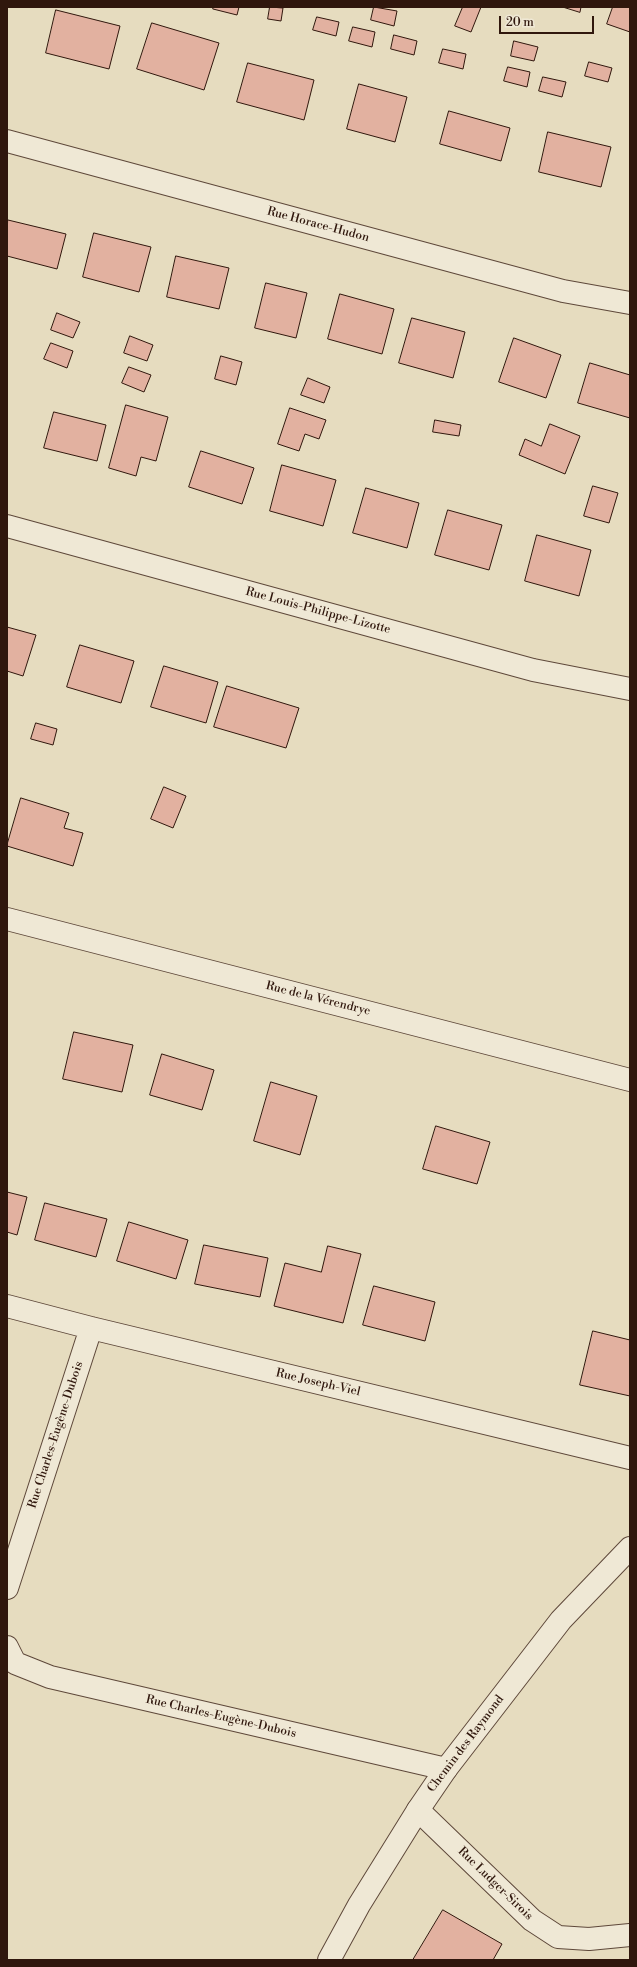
<!DOCTYPE html>
<meta charset="utf-8">
<style>
body{margin:0}
#map{position:relative;width:637px;height:1967px;overflow:hidden;background:#e6dcbf;font-family:"Libre Bodoni",serif}
canvas{display:block}
.frame{position:absolute;inset:0;border:8px solid #30170d;pointer-events:none}
.scale{position:absolute;left:499px;top:16px;width:95px;height:18px;box-sizing:border-box;border:2px solid #30170d;border-top:0;padding-left:5px;font-size:12px;line-height:14px;white-space:nowrap;color:#30170d;-webkit-text-stroke:3px #efe8d5;paint-order:stroke}
</style>
<div id="map">
<canvas width="637" height="1967"></canvas>
<div class="frame"></div>
<div class="scale">20 m</div>
</div>
<script>
const context = document.querySelector('canvas').getContext('2d');
context.lineJoin = 'round';
function fillPath(path, color) { context.fillStyle = color; context.fill(path, 'evenodd'); }
function stroke(path, color, width, dash) { context.strokeStyle = color; context.lineWidth = width; context.lineCap = dash ? 'butt' : 'round'; context.setLineDash(dash || []); context.stroke(path); }
function label(font, color, halo, rows, align = 'center') {
  context.font = font + ' "Libre Bodoni",serif'; context.lineWidth = 3.5; context.setLineDash([]); context.textBaseline = 'middle'; context.strokeStyle = halo; context.fillStyle = color; for (const [text, x, y, turn = 0] of rows) {
    context.save(); context.translate(x, y); context.rotate((+turn || 0) * Math.PI / 180); context.textAlign = isNaN(turn) ? turn : align; if (halo) context.strokeText(text, 0, 0); context.fillText(text, 0, 0); context.restore();
  }
}
const building = new Path2D(`
 M214,7h25l-2,8 -24,-6z
 M270,7l13,1 -2,13 -13,-2z
 M374,7l23,4 -3,15 -23,-6z
 M463,7h18l-10,25 -16,-6z
 M563,7h18l-1,5z
 M613,7h17v25l-23,-8z
 M56,10l64,16 -11,43 -63,-16z
 M317,17l22,5 -3,14 -23,-6z
 M152,23l67,20 -15,47 -67,-21z
 M353,27l22,5 -3,15 -23,-6z
 M394,35l23,6 -3,14 -23,-6z
 M514,41l24,6 -4,14 -23,-5z
 M443,49l23,5 -3,15 -24,-6z
 M589,62l23,6 -4,14 -23,-6z
 M248,63l66,17 -10,40 -67,-18z
 M508,67l22,5 -3,15 -23,-6z
 M543,77l23,5 -4,15 -23,-6z
 M359,84l48,13 -12,45 -48,-13z
 M449,111l61,17 -9,33 -61,-17z
 M548,132l63,15 -10,40 -62,-15z
 M8,220l58,14 -9,35 -50,-13z
 M94,233l57,14 -12,45 -56,-15z
 M176,256l53,12 -10,41 -52,-12z
 M266,283l41,10 -11,45 -41,-10z
 M340,294l54,15 -12,45 -54,-15z
 M57,313l23,9 -7,16 -22,-8z
 M412,318l53,14 -12,46 -54,-15z
 M130,336l23,9 -6,16 -23,-8z
 M514,338l47,17 -15,43 -47,-16z
 M51,343l22,8 -6,17 -23,-9z
 M221,356l21,6 -6,23 -21,-6z
 M590,363l40,12v43l-52,-15z
 M129,367l22,8 -7,17 -22,-9z
 M308,378l22,9 -6,16 -23,-8z
 M126,405l42,12 -12,44 -15,-4 -5,19 -27,-8z
 M290,408l36,12 -7,19 -14,-5 -6,17 -21,-7z
 M54,412l52,13 -9,36 -53,-13z
 M435,420l26,5 -2,11 -26,-4z
 M550,424l30,12 -15,38 -46,-19 6,-16 16,7z
 M201,451l53,17 -12,36 -53,-17z
 M282,465l54,15 -13,46 -53,-15z
 M593,486l25,7 -9,30 -25,-7z
 M366,488l53,15 -12,45 -54,-15z
 M448,510l54,15 -13,45 -54,-15z
 M537,535l54,15 -12,46 -54,-15z
 M7,627l29,8 -13,41 -16,-5z
 M80,645l54,16 -13,42 -54,-16z
 M164,666l54,16 -12,41 -55,-16z
 M227,686l72,22 -13,40 -72,-21z
 M36,723l21,6 -4,16 -22,-6z
 M164,787l22,9 -13,32 -22,-9z
 M21,798l48,15 -5,15 19,5 -10,33 -66,-20z
 M74,1032l59,13 -11,47 -59,-13z
 M162,1054l52,16 -12,40 -52,-15z
 M271,1082l46,14 -17,59 -46,-14z
 M436,1126l54,16 -13,42 -54,-15z
 M7,1192l20,5 -10,38 -10,-3z
 M45,1203l62,16 -11,38 -61,-17z
 M129,1222l59,18 -12,39 -59,-18z
 M204,1245l64,13 -8,39 -65,-13z
 M328,1246l33,8 -18,69 -69,-17 11,-43 36,9z
 M374,1286l61,16 -10,39 -62,-16z
 M593,1331l37,9v56l-50,-11z
 M443,1910l59,34 -9,16h-80z`);
const minor = new Path2D(`
 M7,141l556,150 67,12
 M7,526l526,144 97,19
 M7,919l623,161
 M7,1306l84,22 539,130
 M7,1588l84,-260
 M7,1647l8,16 35,14 396,92
 M418,1810l114,110 26,17 31,2 41,-4`);
const tertiary = new Path2D(`
 M329,1960l30,-55 59,-95 28,-41 115,-149 69,-72`);
const streetNames = [
 ["Rue Horace-Hudon",318,225,15],
 ["Rue Louis-Philippe-Lizotte",318,611,15],
 ["Rue de la Vérendrye",318,999,14],
 ["Rue Joseph-Viel",318,1383,13],
 ["Rue Charles-Eugène-Dubois",56,1435,-72],
 ["Rue Charles-Eugène-Dubois",221,1717,13],
 ["Chemin des Raymond",466,1744,-53],
 ["Rue Ludger-Sirois",495,1884,44]
];
fillPath(building, '#e2b1a0');
stroke(building, '#30170d', 1);
stroke(minor, '#5e483a', 24);
stroke(tertiary, '#5e483a', 24);
stroke(minor, '#efe8d5', 22);
stroke(tertiary, '#efe8d5', 22);
label('12px', '#30170d', '#efe8d5', streetNames);
</script>
